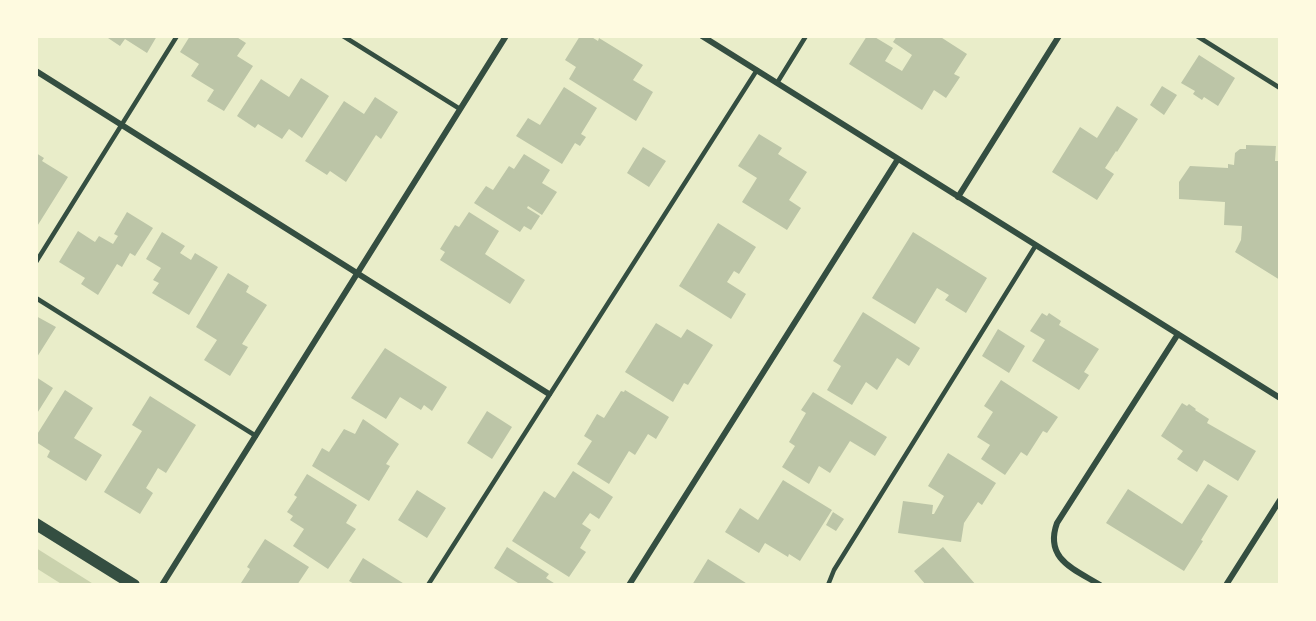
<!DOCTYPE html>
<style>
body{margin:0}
#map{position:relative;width:1316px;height:621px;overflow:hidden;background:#e9edc9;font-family:Barlow,sans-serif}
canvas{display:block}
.frame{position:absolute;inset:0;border:38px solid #fefae0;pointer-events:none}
</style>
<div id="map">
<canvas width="1316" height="621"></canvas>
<div class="frame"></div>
</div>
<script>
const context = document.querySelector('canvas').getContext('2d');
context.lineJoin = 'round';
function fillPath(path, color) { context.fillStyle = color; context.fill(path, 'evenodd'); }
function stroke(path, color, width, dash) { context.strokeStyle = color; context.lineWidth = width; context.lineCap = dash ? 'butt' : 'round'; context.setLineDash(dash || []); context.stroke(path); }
const green = new Path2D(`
 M36,548l59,37h-32l-27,-17z`);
const building = new Path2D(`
 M105,36h52l-10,17 -22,-14 -5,7z
 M190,36h45l11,7 -9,13 16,10 -29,45 -17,-10 7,-11 -23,-14 8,-12 -19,-12z
 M580,36h10l8,5 1,-3 44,27 -10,15 20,12 -17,29 -67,-42 7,-12 -11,-7z
 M867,36h6l20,12 -8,13 17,10 10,-16 -19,-13 4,-6h42l28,18 -13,20 6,3 -14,21 -12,-8 -12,20 -73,-46z
 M1199,55l36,23 -17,28 -14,-9 -2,3 -9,-6 2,-3 -14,-8z
 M301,78l28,18 -27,42 -13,-9 -7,10 -24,-15 -3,4 -18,-12 24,-37 28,18z
 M1162,86l15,9 -13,20 -14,-10z
 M564,87l33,21 -16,26 5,3 -6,9 -5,-3 -13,21 -46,-28 12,-18 12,7z
 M375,97l23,15 -17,27 -5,-4 -30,47 -16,-11 -3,4 -22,-14 39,-60 20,13z
 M1117,106l21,13 -21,33 -1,-1 -11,17 9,6 -17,26 -45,-28 28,-45 17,11z
 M759,134l23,14 -4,6 29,18 -18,28 12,8 -14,22 -45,-28 15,-24 -19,-12z
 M1246,145l30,1 -1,15h5v119l-45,-28 6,-12 1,-14 -18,-1 1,-23 -46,-3v-17l11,-16 38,2v-4l6,1 1,-12 5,-4h6z
 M643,147l23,14 -17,26 -22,-14z
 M36,153l8,5 -2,3 26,16 -32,51z
 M524,154l26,16 -8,13 15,9 -15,23 -14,-9 -1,2 13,8 -9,14 -7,-4 -4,6 -46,-29 12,-17 7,4 16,-24 5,3z
 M127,212l26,16 -18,28 -5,-3 -8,14 -5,-3 -19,31 -17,-11 4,-6 -26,-16 19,-31 17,11 4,-6 14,8 5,-8 -4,-2z
 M469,212l30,19 -14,23 40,26 -15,24 -70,-44 5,-8 -5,-3 15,-24 4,2z
 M718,223l38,24 -17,27 -5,-3 -7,11 19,12 -15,25 -52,-33z
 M162,232l23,14 -5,7 11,7 4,-7 23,14 -29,48 -37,-22 7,-10 -6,-3 8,-12 -15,-9z
 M913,232l74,46 -21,35 -21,-13 4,-5 -12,-7 -22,36 -43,-26z
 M228,273l21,13 -3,6 21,13 -25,39 6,3 -18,29 -26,-16 13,-20 -21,-13z
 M863,312l57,36 -11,18 -12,-8 -20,32 -11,-8 -14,23 -25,-15 14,-24 -8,-5z
 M1042,313l5,3 2,-3 12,8 -2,4 40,24 -15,23 5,3 -10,15 -47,-29 13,-21 -15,-9z
 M36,316l20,11 -19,30 -1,-1z
 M656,323l25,15 6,-9 26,16 -25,40 -4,-2 -11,19 -48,-30z
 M998,329l27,17 -16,27 -27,-17z
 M385,348l62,39 -15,24 -8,-6 -3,5 -21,-13 -14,22 -35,-21z
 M36,377l17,11 -17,27z
 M1001,380l57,37 -11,16 -4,-2 -16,25 -6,-4 -16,23 -24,-16 9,-14 -13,-8 16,-25 -9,-6z
 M65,390l28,18 -19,30 28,17 -16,26 -39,-24 3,-6 -14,-9v-6z
 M625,390l44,27 -13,22 -8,-5 -13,21 -6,-4 -20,33 -32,-20 15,-23 -8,-5 13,-22 7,4 17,-27 3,1z
 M813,392l74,45 -12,19 -25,-15 -20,32 -11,-7 -10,18 -27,-17 13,-21 -6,-4 17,-29 -5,-3z
 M150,396l46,29 -30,48 -8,-5 -12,20 7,5 -13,21 -36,-22 38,-61 -10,-6z
 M1182,403l5,3 2,-2 7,5 -1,1 14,9 -2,4 49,28 -18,30 -34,-21 -7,12 -20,-13 6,-8 -22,-15z
 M487,411l25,16 -20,32 -25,-16z
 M363,419l36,25 -13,20 4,2 -21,35 -57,-35 10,-18 7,4 15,-23 11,5z
 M948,453l48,30 -14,22 -4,-3 -14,21 -3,19 -63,-9 5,-32 30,4 -1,9h2l10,-18 -16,-10z
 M573,471l40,26 -14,22 -9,-6 -8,11 9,6 -11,18 6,4 -17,25 -57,-36 32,-50 11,7z
 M307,474l50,31 -11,18 10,6 -28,40 -35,-23 11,-17 -14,-9 3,-4 -6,-4 10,-15 -3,-2z
 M783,480l49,30 -32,51 -11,-7 -1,3 -23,-14 -6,10 -34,-21 15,-24 18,12z
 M1208,484l20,12 -27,44 2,1 -19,30 -78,-48 22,-34 54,35z
 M417,490l29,18 -19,30 -29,-18z
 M833,512l11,7 -8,12 -10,-6z
 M265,539l44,28 -12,18h-53l-3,-2 9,-14 -3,-2z
 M507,547l42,27 -3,4 11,7h-40l1,-2 -24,-15z
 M943,547l33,38h-50l-12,-14z
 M363,558l43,27h-50l-7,-4z
 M708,559l41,26h-57z`);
const service = new Path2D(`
 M343,36l117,73
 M1197,36l83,52
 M777,83l29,-47
 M36,262l141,-226
 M36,298l220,138
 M428,585l329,-515
 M828,585l6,-15 202,-325`);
const minor = new Path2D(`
 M702,36l578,362
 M36,71l513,323
 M958,197l101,-161
 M162,585l344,-549
 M629,585l269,-426
 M1100,585c-26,-16 -56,-26 -43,-62l121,-189
 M1226,585l54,-85`);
const secondary = new Path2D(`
 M36,524l98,61`);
fillPath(green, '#cad2ad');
fillPath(building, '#bcc5a7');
stroke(service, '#344e41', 4.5);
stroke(minor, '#344e41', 6);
stroke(secondary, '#344e41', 12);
</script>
